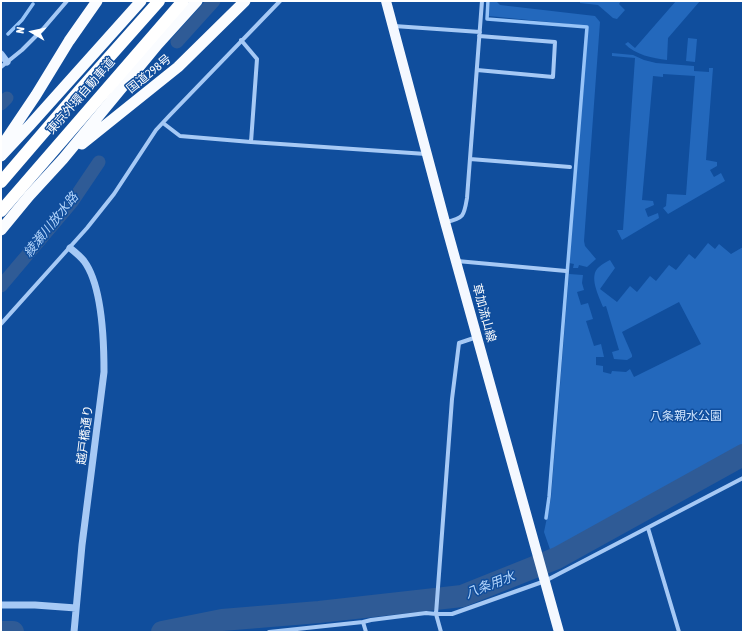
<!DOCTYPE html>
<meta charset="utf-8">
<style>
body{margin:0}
#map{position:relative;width:744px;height:633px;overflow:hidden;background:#104e9d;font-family:"Asap Condensed",sans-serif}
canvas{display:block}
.frame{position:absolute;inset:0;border:2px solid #fff;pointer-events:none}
.north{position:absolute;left:12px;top:12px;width:40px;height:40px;-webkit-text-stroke:3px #104e9d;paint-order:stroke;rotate:279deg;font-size:11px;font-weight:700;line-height:16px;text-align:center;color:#fff}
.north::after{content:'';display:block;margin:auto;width:14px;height:18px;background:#fff;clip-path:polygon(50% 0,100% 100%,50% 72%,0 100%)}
</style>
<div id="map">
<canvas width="744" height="633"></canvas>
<div class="frame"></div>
<div class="north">N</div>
</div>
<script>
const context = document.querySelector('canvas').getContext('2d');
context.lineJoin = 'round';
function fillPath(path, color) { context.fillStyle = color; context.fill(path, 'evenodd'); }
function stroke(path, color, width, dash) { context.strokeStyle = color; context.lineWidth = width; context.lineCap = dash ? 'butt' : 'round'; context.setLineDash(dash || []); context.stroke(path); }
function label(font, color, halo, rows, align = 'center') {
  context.font = font + ' "Asap Condensed","Noto Sans JP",sans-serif'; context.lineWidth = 3; context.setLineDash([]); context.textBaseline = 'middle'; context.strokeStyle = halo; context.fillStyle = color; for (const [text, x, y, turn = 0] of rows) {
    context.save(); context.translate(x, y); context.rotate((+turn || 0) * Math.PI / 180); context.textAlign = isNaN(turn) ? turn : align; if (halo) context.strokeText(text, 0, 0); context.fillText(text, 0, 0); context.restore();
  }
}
const green = new Path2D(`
 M490,1h6l4,4 95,11 5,6 -16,219 1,5 11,13 -9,8 -8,-2 -1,3h-5l1,-4 -5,-1 19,-237 -99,-10z
 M580,1h41l-2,3 6,6 -8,9 -4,-1 -15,-13 -18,-2z
 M676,1h24l-32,37 -1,22c-14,-2 -32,-5 -42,-16l3,-2 7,6z
 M688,38l9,1 -2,23 -9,-1z
 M612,53l21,2 11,5 12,3 38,3v5l15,1v-4h4l-7,92 11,2v4l-7,4 4,7 7,-4 4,8 -57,33 -5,-6 3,-2 1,-12 19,1 9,-119 -32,-2v3l-10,-1 -11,124 11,1 1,4 -9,4 3,8 10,-4 1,5 -37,22 -5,-10h6l12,-172 -23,-2z
 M708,243l7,6 4,-5 12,10 12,-7v204l-130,71 -60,36 -9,-26 7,-34 18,-224 14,1 -1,8 2,7 -7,2 4,13 7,-2 5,16 -7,2 8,25 7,-2 3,13h-8v8l7,1v6l8,2 1,-3 14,1 4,-3 4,8 67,-33 -22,-42 -57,30 10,23v2l-5,3 -13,-1 -2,-7 7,-2 -13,-44 -3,1c-4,-11 -15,-31 -4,-40 3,-3 7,-5 11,-7l5,8 -15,21 17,13 13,-16 7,6 13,-16 6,5 13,-16 7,5 13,-16 6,5z`);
const stream = new Path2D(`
 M488,1l-1,18 100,8 -38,470 -3,21
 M8,34l14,-14 11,-16`);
const canal = new Path2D(`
 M177,42l37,-41
 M1,104l6,-6
 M1,286l71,-84 27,-40`);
const river = new Path2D(`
 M1,632h12
 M162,632l60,-12 97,-8 143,-16 95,-38 186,-103`);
const minor = new Path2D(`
 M394,26l86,6
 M241,40l16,19 -6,83
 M1,67l21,-17 21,-21 24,-28
 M477,70l76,7 2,-35 -76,-6
 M163,123l17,13 71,6 175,12
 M470,159l100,8
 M446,222c18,-4 18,-6 21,-24l15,-197
 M457,261l109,10
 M1,324l86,-96 27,-34 42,-64 14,-15 110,-114
 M648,528l31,104
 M363,622l3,10
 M269,632l94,-10 8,-2 55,-7 10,1h16l93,-33 198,-103
 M441,632l-5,-18 16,-215 7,-56 18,-6`);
const tertiary = new Path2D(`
 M1,54l6,8
 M70,248c5,4 10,8 14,13 18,24 20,81 20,111l-22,173 -8,87
 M1,605h34l41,3`);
const primary = new Path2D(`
 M386,1l59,221 114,410`);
const trunk = new Path2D(`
 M82,144l96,-77 67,-66
 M1,147l35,-52 33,-54 28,-40
 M1,156l29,-31 111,-124
 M1,230l28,-34 34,-37 95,-115 39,-43`);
const motorway = new Path2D(`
 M1,182l79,-92 79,-89
 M1,211l182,-210`);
const streetNames = [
 ["国道298号",149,74,-39],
 ["東京外環自動車道",81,96,-49],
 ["草加流山線",484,313,75],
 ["越戸橋通り",85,435,-83]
];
const parkNames = [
 ["八条親水公園",686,416]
];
const waterNames = [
 ["綾瀬川放水路",51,225,-51],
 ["八条用水",490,585,-21]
];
fillPath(green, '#2368bc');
stroke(stream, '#97c4f8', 3.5);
stroke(canal, '#2f5b96', 13);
stroke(river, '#2f5b96', 22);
stroke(minor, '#a6c9f5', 4);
stroke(tertiary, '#a6c9f5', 7);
stroke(primary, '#f4f8ff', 10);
stroke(trunk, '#fafcff', 11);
stroke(motorway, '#fff', 12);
label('12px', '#fff', '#104e9d', streetNames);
label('12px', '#cee4fe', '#104e9d', parkNames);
label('italic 13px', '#b2d4fb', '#104e9d', waterNames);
</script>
